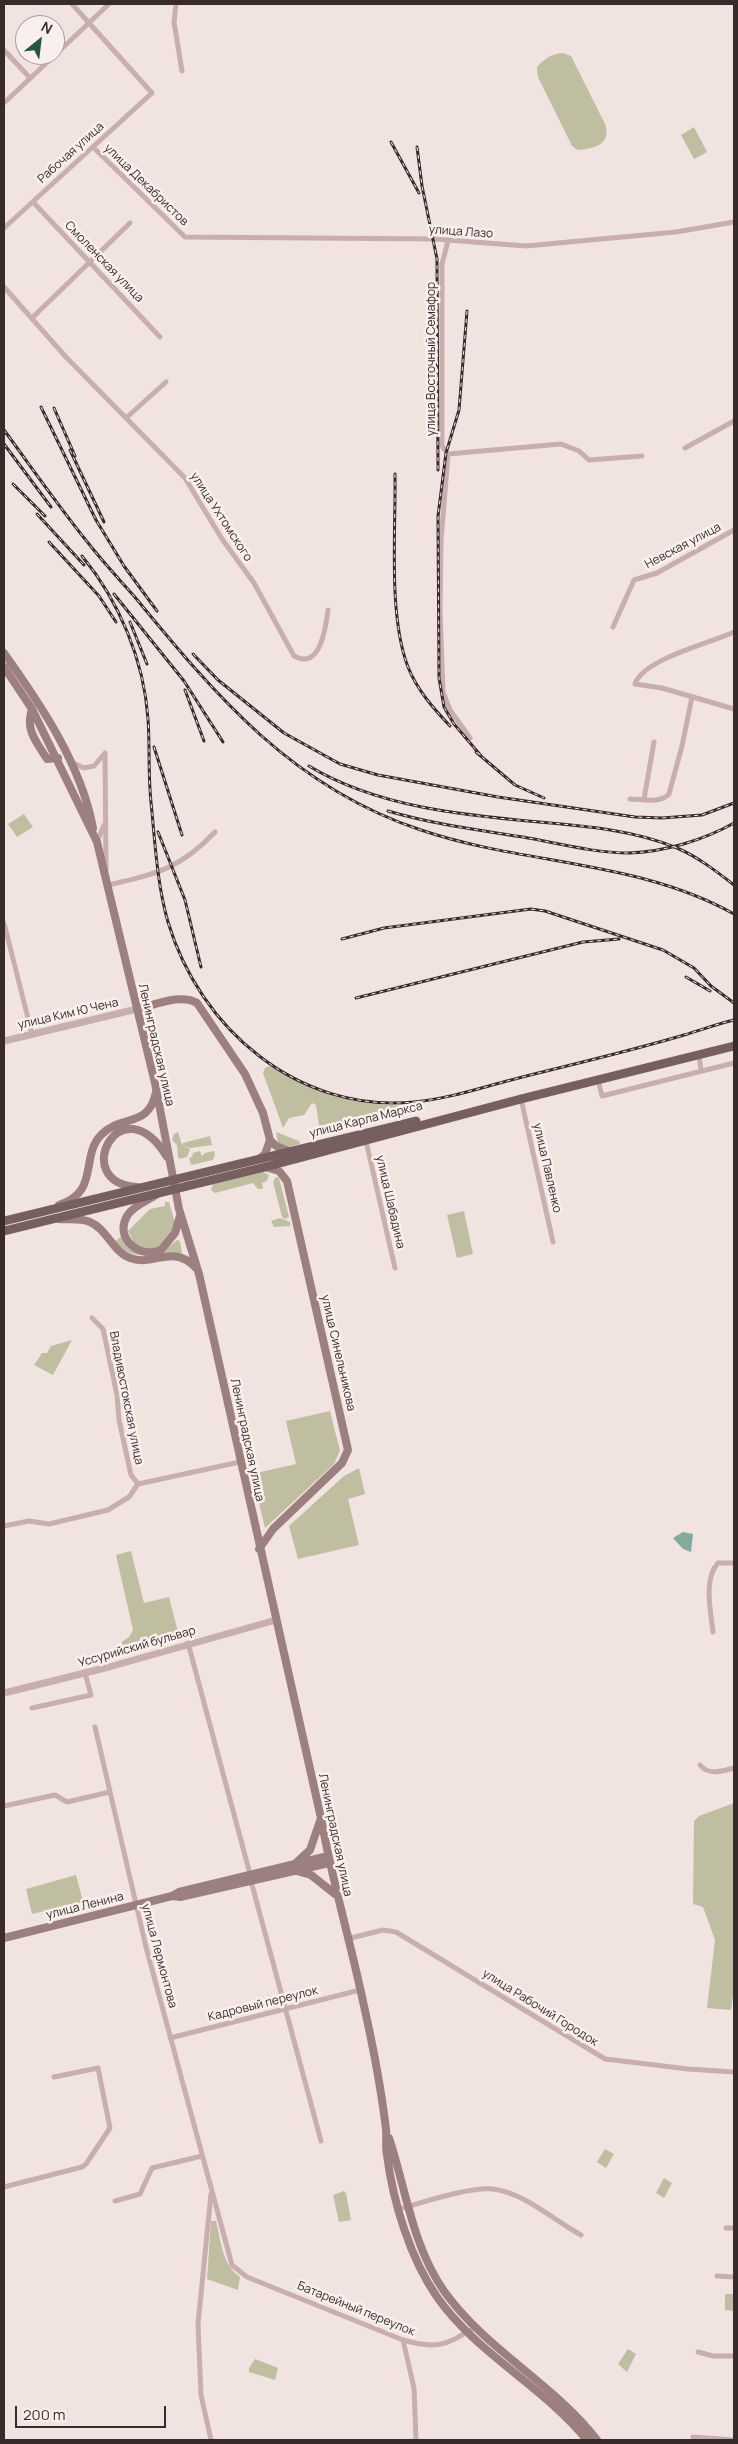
<!DOCTYPE html>
<meta charset="utf-8">
<style>
body{margin:0}
#map{position:relative;width:738px;height:2444px;overflow:hidden;background:#f1e3e0;font-family:Manrope,sans-serif}
canvas{display:block}
.frame{position:absolute;inset:0;border:5px solid #372b2c;pointer-events:none}
.north{position:absolute;left:15px;top:15px;width:50px;height:50px;box-sizing:border-box;background:#f9efec;border:1px solid #aba19f;border-radius:50%;rotate:29deg;font-size:14px;font-weight:700;line-height:20px;text-align:center;color:#372b2c}
.north::after{content:'';display:block;margin:auto;width:18px;height:22px;background:#245546;clip-path:polygon(50% 0,100% 100%,50% 72%,0 100%)}
.scale{position:absolute;left:15px;top:2406px;width:151px;height:22px;box-sizing:border-box;border:2px solid #372b2c;border-top:0;padding-left:6px;font-size:15px;line-height:18px;white-space:nowrap;color:#372b2c;-webkit-text-stroke:4px #f9efec;paint-order:stroke}
</style>
<div id="map">
<canvas width="738" height="2444"></canvas>
<div class="frame"></div>
<div class="north">N</div>
<div class="scale">200 m</div>
</div>
<script>
const context = document.querySelector('canvas').getContext('2d');
context.lineJoin = 'round';
function fillPath(path, color) { context.fillStyle = color; context.fill(path, 'evenodd'); }
function stroke(path, color, width, dash) { context.strokeStyle = color; context.lineWidth = width; context.lineCap = dash ? 'butt' : 'round'; context.setLineDash(dash || []); context.stroke(path); }
function label(font, color, halo, rows, align = 'center') {
  context.font = font + ' Manrope,sans-serif'; context.lineWidth = 5; context.setLineDash([]); context.textBaseline = 'middle'; context.strokeStyle = halo; context.fillStyle = color; for (const [text, x, y, turn = 0] of rows) {
    context.save(); context.translate(x, y); context.rotate((+turn || 0) * Math.PI / 180); context.textAlign = isNaN(turn) ? turn : align; if (halo) context.strokeText(text, 0, 0); context.fillText(text, 0, 0); context.restore();
  }
}
const green = new Path2D(`
 M563,53l8,3 34,68c7,20 -11,25 -27,26l-6,-4 -34,-69 -1,-10c8,-9 15,-13 26,-14z
 M694,127l13,25 -13,7 -13,-24z
 M24,814l9,13 -16,10 -9,-13z
 M270,1066c53,27 78,38 138,40l3,4 -6,6 -81,18 -4,-2 -4,-27 -4,-2 -8,12 -15,3 -6,10 -20,-55 2,-5z
 M178,1132l4,13 8,4 -3,8 -7,2 -2,-2 -1,-12 -5,-5 2,-6z
 M276,1132l23,9 1,3 -11,3 -11,-3z
 M210,1136l2,9 -22,3 -8,-3 1,-2z
 M200,1151l2,5 3,-3 9,-2 1,4 -2,5 -22,5 -2,-7 3,-1 1,-4z
 M261,1171l8,4 -2,6 -5,2 1,6h-5l-5,-6 -38,10 -4,-3 2,-6z
 M276,1177l3,1 10,39 -4,2 -3,-2 -9,-35z
 M165,1202h4l7,24c-14,21 -15,27 -41,19l-7,-14 22,-22 15,-3z
 M464,1211l9,43 -16,4 -10,-43z
 M280,1218l10,4v4l-16,1 -3,-6z
 M122,1236l24,19c-15,1 -21,-4 -32,-13z
 M177,1240l3,1 2,13h-22z
 M72,1340l-19,35 -19,-10 8,-12h5l4,-7z
 M330,1411l10,40 -6,13 -69,64 -13,-54 44,-10 -10,-43z
 M359,1468l6,26 -17,5 11,46 -61,14 -9,-33 55,-50z
 M131,1551l13,52 25,-6 9,35 -55,15 -1,-5 7,-5 4,-7 -17,-75z
 M734,1803v185l-3,22 -24,-2 8,-68 -12,-33 -10,-3 1,-83 5,-5z
 M76,1875l7,27 -51,12 -6,-25z
 M605,2149l9,5 -8,14 -9,-6z
 M664,2178l8,5 -8,15 -8,-5z
 M344,2191l2,2 5,27 -12,2 -6,-27z
 M211,2221h5c5,20 6,44 24,56l-2,13 -31,-11z
 M725,2294h9v17l-9,-1z
 M628,2349l8,5 -9,18 -9,-8z
 M255,2359l23,9 -3,12 -26,-8v-4z`);
const water = new Path2D(`
 M683,1532l10,2 -2,18 -8,-3 -10,-11z`);
const minor = new Path2D(`
 M176,4l-2,18 8,49
 M4,50l26,28
 M4,103l105,-99
 M93,147l92,90 249,2 92,7 150,-14 58,-10
 M33,202l127,135
 M4,228l148,-135 -80,-89
 M448,241l-6,23v182l6,8 -7,87 -1,69 3,82 7,18 20,28
 M4,287l61,69 120,122 37,61 32,44 40,73c27,15 32,-31 34,-46
 M32,318l98,-95
 M126,418l40,-36
 M685,448l49,-27
 M448,454l113,-10 18,7 10,9 53,-4
 M613,627l21,-47 23,-7 77,-43
 M734,632c-23,11 -91,27 -99,52l27,4 72,21
 M105,753l1,117
 M71,762l13,6 10,-2 11,-13
 M630,799c12,0 30,5 39,-5l13,-48 10,-49
 M644,799l10,-57
 M97,842l7,-17
 M108,885c48,-11 72,-16 107,-53
 M4,923l28,111
 M699,1055l2,15
 M598,1080l4,16 132,-33
 M521,1099l32,143
 M366,1141l29,127
 M92,1318l11,11 14,66 2,25 12,55 7,9
 M4,1526l25,-5 20,3 59,-14 21,-13 9,-13 102,-22
 M713,1632c-2,-19 -10,-53 5,-69h16
 M188,1643l62,231
 M32,1708l59,-13 -6,-22
 M95,1727l51,220 86,318 15,12 156,63c36,10 42,5 73,-13
 M700,1765c9,11 22,6 34,3
 M4,1806l51,-11 12,7 43,-10
 M251,1881l70,260
 M347,1939l36,-9 13,2 209,127 83,10 46,3
 M170,2038l190,-48
 M4,2187l78,-20 4,-3 24,-36 -12,-60 -44,9
 M211,2194l-13,130 3,71 10,45
 M115,2201l25,-7 12,-26 50,-12
 M399,2209c25,-7 69,-22 94,-20 32,4 60,31 88,46
 M726,2228h8
 M717,2276l17,1
 M403,2340l11,48 2,52
 M698,2352l15,4h21
 M693,2437l41,3`);
const tertiary = new Path2D(`
 M4,1041l133,-32
 M4,1693l105,-26 167,-47`);
const secondary = new Path2D(`
 M4,653c37,52 77,111 89,175
 M4,667l28,42 65,133 58,241 24,126 20,65 122,544c11,63 30,125 43,188 9,40 17,82 22,123 1,8 -1,17 1,26 6,47 23,103 50,142 40,57 106,89 150,143
 M32,709c-7,21 4,32 15,50l11,-1
 M137,1009c18,-4 44,-16 60,-6l48,71 18,39 7,27 6,6 15,6
 M259,1159l6,-5 5,-14
 M137,1187c-69,-4 -16,-106 30,-30
 M156,1195c-9,6 -23,11 -29,21 -13,23 13,43 34,34l14,-17 5,-17
 M59,1205c41,-13 21,-48 42,-70 19,-21 48,-6 55,-43
 M59,1219c9,1 22,-1 31,3 17,7 23,30 40,36 24,9 43,-15 66,10
 M259,1549l14,-20 69,-66 6,-13 -61,-269 -8,-10 -14,-4
 M297,1862l13,-12 10,-29
 M297,1871l14,4 24,19
 M172,1896l8,1 149,-34
 M4,1938l168,-42 7,-4 149,-36
 M389,2138c17,51 23,107 55,153 42,59 109,92 153,149`);
const primary = new Path2D(`
 M4,1221l412,-100
 M4,1231l261,-64 256,-68 213,-53`);
const rail = new Path2D(`
 M391,142l28,51
 M417,147l5,39 15,73 1,211
 M467,311l-8,99 -13,43 -8,63 1,162 5,29 10,17 28,33
 M41,407l55,113 28,46 33,45
 M54,408l21,48
 M4,430c28,38 55,77 85,114 14,18 30,35 45,52 82,100 159,192 287,234 103,35 216,30 313,84
 M4,444l47,63
 M70,450l34,72
 M395,474c1,57 -7,141 13,193 9,23 26,42 42,59
 M13,484l32,32
 M37,514l47,51
 M49,542l50,54 17,26
 M82,556c37,45 62,104 66,163 2,27 0,56 3,83 4,40 6,82 17,120 32,107 130,191 246,180 33,-3 66,-14 97,-22 58,-15 116,-28 173,-45 17,-5 33,-11 50,-15
 M114,594l70,87 39,61
 M130,622l17,42
 M193,654l25,26 66,53 56,31 38,11 120,22 137,20 27,1 40,-3 32,-12
 M185,690l19,51
 M154,747l28,88
 M476,752l39,33 29,13
 M309,766c68,41 153,49 230,56 47,4 94,8 138,26 21,9 39,23 57,37
 M388,811c44,13 90,19 135,26 34,6 71,16 106,16 35,-1 75,-13 105,-30
 M158,832l27,68 16,67
 M342,939l42,-11 147,-19 14,2 118,39 31,18 17,18 23,17
 M686,977l24,14
 M356,998l227,-56 36,-3`);
const streetNames = [
 ["Рабочая улица",71,153,-42],
 ["улица Декабристов",146,185,44],
 ["улица Лазо",461,232,4],
 ["Смоленская улица",104,262,46],
 ["улица Восточный Семафор",432,359,-90],
 ["улица Ухтомского",221,517,57],
 ["Невская улица",683,546,-28],
 ["улица Ким Ю Чена",68,1014,-13],
 ["Ленинградская улица",156,1045,77],
 ["улица Карла Маркса",366,1120,-14],
 ["улица Павленко",547,1168,77],
 ["улица Шабадина",390,1202,77],
 ["улица Синельникова",338,1353,77],
 ["Владивостокская улица",126,1398,79],
 ["Ленинградская улица",247,1440,78],
 ["Уссурийский бульвар",137,1647,-16],
 ["Ленинградская улица",335,1835,78],
 ["улица Ленина",85,1906,-14],
 ["улица Лермонтова",159,1956,75],
 ["Кадровый переулок",263,2004,-14],
 ["улица Рабочий Городок",540,2008,32],
 ["Батарейный переулок",356,2309,22]
];
fillPath(green, '#bfbea1');
fillPath(water, '#82ab9e');
stroke(minor, '#c8afad', 5);
stroke(tertiary, '#c8afad', 7);
stroke(secondary, '#9c7f7f', 8);
stroke(primary, '#775e5f', 9);
stroke(rail, '#372b2c', 3);
stroke(rail, '#f9efec', 1, [4]);
label('12px', '#372b2c', '#f9efec', streetNames);
</script>
